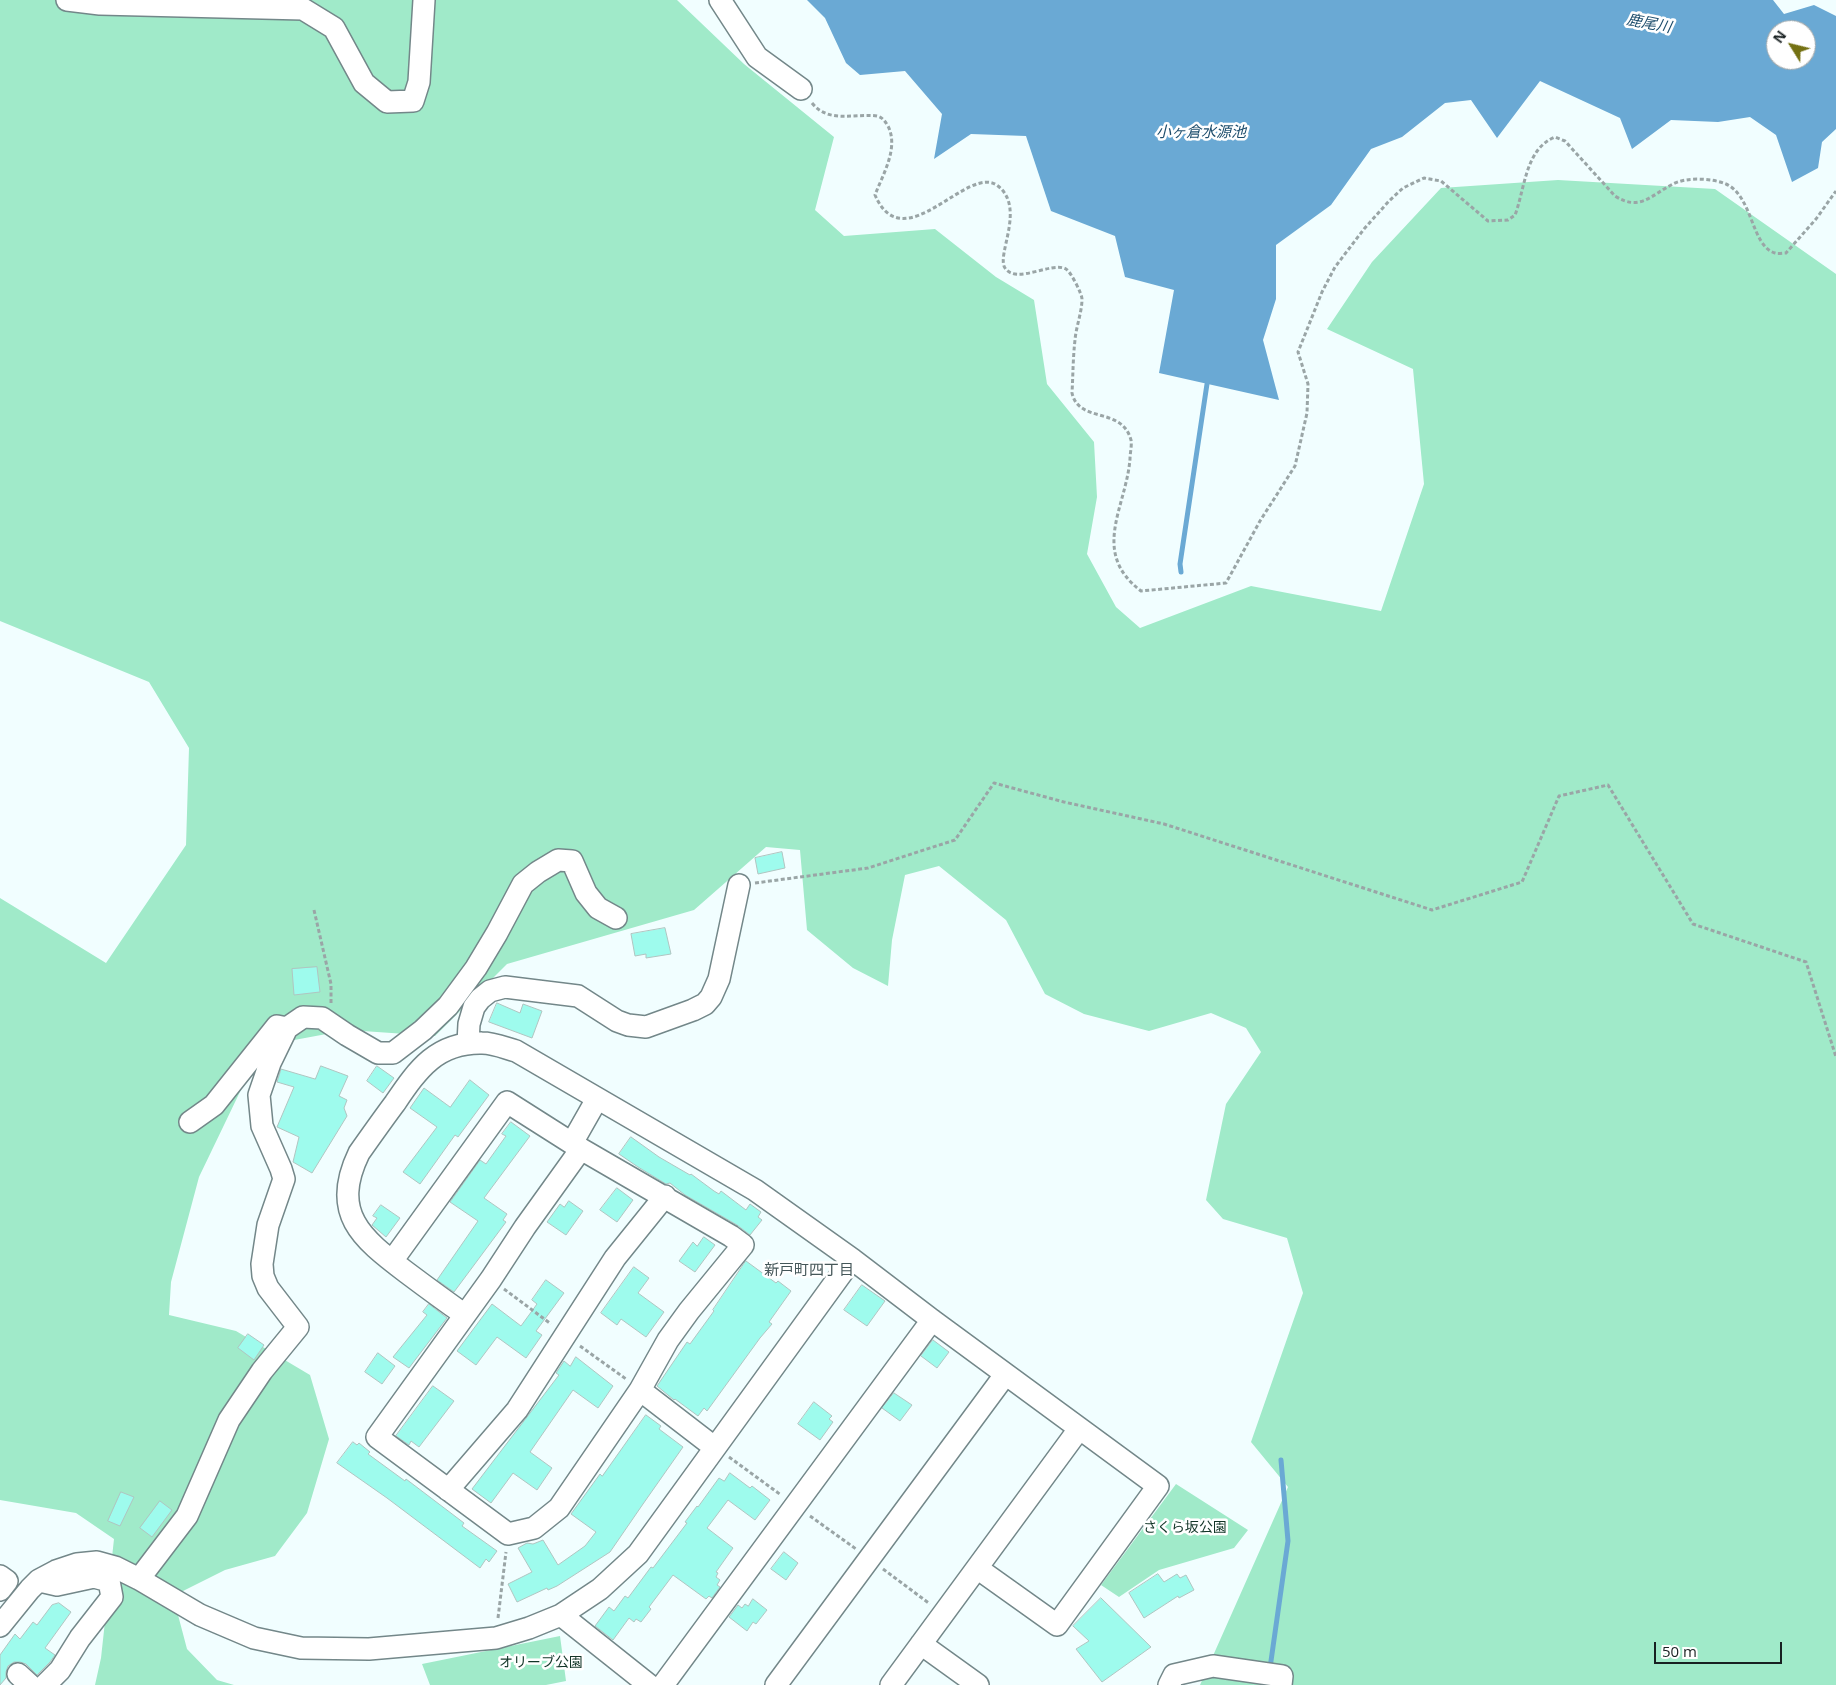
<!DOCTYPE html>
<meta charset="utf-8">
<style>
body{margin:0}
#map{position:relative;width:1836px;height:1685px;overflow:hidden;background:#f1feff;font-family:"Open Sans",sans-serif}
canvas{display:block}
.north{position:absolute;left:1766px;top:20px;width:50px;height:50px;box-sizing:border-box;background:#fff;border:1px solid #a3a6a6;border-radius:50%;rotate:306deg;font-size:14px;font-weight:700;line-height:20px;text-align:center;color:#182021}
.north::after{content:'';display:block;margin:auto;width:18px;height:22px;background:#747113;clip-path:polygon(50% 0,100% 100%,50% 72%,0 100%)}
.scale{position:absolute;left:1654px;top:1642px;width:128px;height:22px;box-sizing:border-box;border:2px solid #182021;border-top:0;padding-left:6px;font-size:15px;line-height:18px;white-space:nowrap;color:#182021;-webkit-text-stroke:4px #fff;paint-order:stroke}
</style>
<div id="map">
<canvas width="1836" height="1685"></canvas>
<div class="north">N</div>
<div class="scale">50 m</div>
</div>
<script>
const context = document.querySelector('canvas').getContext('2d');
context.lineJoin = 'round';
function fillPath(path, color) { context.fillStyle = color; context.fill(path, 'evenodd'); }
function stroke(path, color, width, dash) { context.strokeStyle = color; context.lineWidth = width; context.lineCap = dash ? 'butt' : 'round'; context.setLineDash(dash || []); context.stroke(path); }
function label(font, color, halo, rows, align = 'center') {
  context.font = font + ' "Open Sans","Noto Sans JP",sans-serif'; context.lineWidth = 5; context.setLineDash([]); context.textBaseline = 'middle'; context.strokeStyle = halo; context.fillStyle = color; for (const [text, x, y, turn = 0] of rows) {
    context.save(); context.translate(x, y); context.rotate((+turn || 0) * Math.PI / 180); context.textAlign = isNaN(turn) ? turn : align; if (halo) context.strokeText(text, 0, 0); context.fillText(text, 0, 0); context.restore();
  }
}
const green = new Path2D(`
 M0,0h677l67,64 90,73 -19,73 29,26 91,-7 61,48 38,23 13,84 47,58 3,55 -10,57 29,53 24,21 111,-42 130,25 43,-127 -11,-115 -86,-40 45,-67 69,-74 117,-8 157,9 121,85v1411h-636l88,-198 -37,-45 52,-149 -16,-55 -64,-19 -17,-19 20,-96 35,-52 -15,-24 -35,-15 -62,18 -65,-17 -39,-20 -39,-74 -67,-54 -34,9 -13,65 -4,46 -35,-18 -46,-38 -7,-80 -34,-3 -72,63 -187,54 -72,72 -87,-6 -86,16 -63,131 -28,105 -2,33 67,16 74,44 19,64 -22,74 -32,43 -50,14 -52,26 14,53 30,31 17,5h-139l6,-27 13,-119 -38,-26 -76,-13v-602l106,65 80,-118 3,-97 -40,-66 -149,-61z
 M1176,1484l72,46 -14,18 -75,22 -40,27 -18,-12z
 M560,1636l6,45 -20,4h-116l-8,-21z`);
const water = new Path2D(`
 M807,0h966l11,14 30,-9 22,11v113l-14,13 -4,26 -26,14 -16,-47 -26,-18 -32,5 -47,-2 -39,29 -12,-31 -80,-37 -43,57 -26,-38 -26,3 -43,34 -31,12 -40,56 -55,40v54l-13,41 16,60 -120,-27 15,-83 -49,-13 -10,-41 -64,-25 -25,-75 -55,-2 -37,25 8,-45 -37,-43 -45,4 -14,-12 -21,-45zM1776,30h30v30h-30z`);
const stream = new Path2D(`
 M1181,572l-1,-8 27,-180
 M1270,1668l18,-127 -7,-81`);
const building = new Path2D(`
 M782,852l3,16 -27,6 -3,-16z
 M665,928l6,26 -25,4v-4l-11,2 -4,-22z
 M317,967l3,25 -26,3 -2,-26z
 M497,1003l23,10 3,-9 19,7 -10,27 -43,-16z
 M321,1066l27,10 -9,20 8,4 -3,8 3,8 -35,57 -19,-11 6,-25 -22,-10 17,-40 -17,-5 4,-13 34,10z
 M377,1066l17,12 -11,15 -16,-12z
 M470,1080l19,15 -31,42 -3,-2 -35,49 -17,-12 34,-45 -27,-19 14,-20 26,19z
 M511,1122l19,14 -46,62 23,16 -4,6 3,2 -52,70 -17,-12 41,-59 -28,-19 30,-42 6,4 20,-28 -4,-2z
 M631,1137l28,20 31,18 1,-1 23,17 5,3 2,-3 25,19 4,-6 11,8 -3,5 4,3 -12,15 -13,-10 -52,-30 -15,-12 -4,1 -28,-17 -19,-13z
 M617,1188l16,12 -16,22 -17,-12z
 M569,1201l14,10 -17,24 -19,-13 13,-18 4,3z
 M381,1205l19,13 -14,19 -14,-12 5,-7 -4,-2z
 M704,1237l11,8 -20,27 -16,-11 14,-19 4,4z
 M746,1261l30,22 2,-2 13,10 -22,31 3,2 -12,14 -53,73 -3,-3 -6,8 -23,-17 -1,1 -17,-14 30,-44 3,2 24,-33 -1,-1z
 M634,1267l15,11 -11,15 26,19 -18,25 -25,-18 -4,6 -16,-12z
 M546,1280l18,13 -28,38 6,4 -16,23 -29,-21 -21,28 -19,-14 35,-47 29,22 16,-22 -5,-4z
 M862,1285l23,16 -18,25 -23,-16z
 M429,1304l18,14 -38,50 -16,-11 34,-42 -4,-3z
 M248,1334l16,11 -10,15 -16,-12z
 M933,1340l16,12 -12,16 -16,-12z
 M378,1353l17,13 -13,18 -17,-12z
 M576,1357l37,29 -15,22 -25,-18 -43,62 22,16 -15,22 -24,-17 -22,30 -19,-14 87,-114 -3,-2 8,-12 6,5z
 M433,1386l21,15 -35,46 -8,-6 -2,4 -13,-9z
 M894,1393l18,12 -12,16 -18,-13z
 M814,1402l18,14 -3,3 4,3 -13,18 -22,-16z
 M646,1415l15,11 -2,3 24,18 -40,57 -33,48 -53,34 -9,4 -1,-2 -30,14 -9,-18 24,-12 -14,-24 9,-5 6,1 10,-4 15,25 27,-19 11,-14 -25,-18 29,-40 2,2z
 M353,1442l4,3 2,-2 11,9 -2,2 37,27 1,-2 58,44 -2,3 35,25 -8,11 -3,-3 -6,9 -93,-70 -50,-35z
 M730,1473l20,15 2,-2 18,14 -15,20 -27,-20 -21,28 26,20 -17,24 2,1 -2,4 4,3 -3,5 3,2 -8,11 -3,-2 -3,3 -33,-24 -24,32 2,2 -10,13 -5,-3 -2,3 -5,-4 -16,22 -18,-14 14,-19 5,4 11,-15 3,2 23,-31 2,1 34,-45 -2,-1 12,-16 1,1 21,-29 5,3z
 M121,1492l13,5 -14,29 -12,-5z
 M160,1501l12,9 -20,27 -12,-9z
 M784,1552l14,11 -12,17 -15,-11z
 M1158,1574l6,8 13,-8 3,4 6,-3 8,15 -15,8 -1,-2 -34,22 -15,-25z
 M1101,1598l50,49 -49,35 -26,-33 13,-8 -16,-15z
 M753,1599l14,11 -11,14 -3,-2 -6,9 -18,-14 9,-12 4,3 3,-4 3,2z
 M59,1603l12,9 -26,36 10,7 -5,7 -13,13 -11,-11 -6,-2h-6l-6,4 -2,6v6l-6,7v-30l15,-21 5,5 13,-17 4,3 15,-20z`);
const path = new Path2D(`
 M812,103c17,21 42,10 65,13 5,1 8,5 11,10 11,22 -5,48 -13,69 29,67 93,-33 123,-9 28,22 -2,69 7,82 11,17 47,-7 61,1 5,3 16,25 16,30 0,13 -6,28 -7,41 -2,17 -2,35 -3,53 7,31 50,13 59,47 1,6 -1,13 -1,19 -4,49 -40,93 11,132l85,-8 34,-62 35,-55 12,-53 1,-29 -10,-32 24,-60 13,-25 29,-38 25,-28 14,-13 21,-10 17,3 47,40 20,-1 7,-5c10,-26 10,-66 40,-78l10,4 50,55c25,16 36,-1 58,-12 13,-7 39,-6 53,0 27,12 25,62 49,69 3,1 8,0 11,0l30,-34 20,-28
 M755,883l113,-15 87,-28 39,-57 70,19 100,22 268,86 90,-28 37,-86 49,-11 85,139 113,38 30,95
 M314,910l17,74v19
 M504,1289l47,35
 M580,1346l46,33
 M729,1457l52,38
 M810,1516l46,33
 M883,1569l47,35
 M498,1618l8,-66`);
const minor = new Path2D(`
 M67,0l33,4 203,5 31,19 30,55 23,19 26,-1 6,-19 5,-82
 M720,0l37,57 44,32
 M468,1043l1,-19 5,-17 6,-8 10,-8 15,-4 73,9 39,25 11,4 18,2 47,-17 12,-6 6,-7 8,-18 20,-94
 M190,1122l24,-17 63,-79 10,2
 M572,1143l25,-44
 M392,1261l115,-159 74,47 150,87 12,9 -54,66 -21,29 -28,50 -81,118 -25,20 -26,6 -131,-97 114,-158 34,-52 56,-78
 M465,1315c-20,-14 -39,-28 -59,-43 -45,-34 -76,-59 -47,-119 12,-17 24,-34 36,-50 23,-34 42,-61 87,-60 12,0 23,5 34,8l239,139 97,69 80,61 226,166 -101,139 -80,-57
 M640,1390l74,57
 M448,1490l69,-80 98,-152 50,-62
 M0,1576l7,5 -7,9
 M139,1579l48,-63 42,-96 33,-49 36,-44 -30,-39 -5,-12 -1,-12 6,-39 16,-46 -3,-10 -19,-43 -3,-31 11,-32 17,-35 16,-11 19,1 25,17 31,18h15l30,-23 25,-24 28,-38 21,-35 26,-49 15,-12 20,-12 14,1 14,32 12,15 18,10
 M44,1582l13,3 37,-8 15,4 3,16 -32,41 -20,32 -15,15
 M561,1615l88,70
 M0,1626l30,-37 9,-9 17,-9 21,-7 20,-2 18,5 24,12 61,36 54,23 47,10 68,1 127,-11 33,-10 32,-13 39,-26 38,-35 214,-295
 M921,1644l57,41
 M18,1674l12,11
 M663,1685l269,-365
 M776,1685l229,-310
 M891,1685l188,-256
 M1169,1685l5,-10 39,-9 69,10 -1,9`);
const parkNames = [
 ["さくら坂公園",1185,1528],
 ["オリーブ公園",541,1663]
];
const waterNames = [
 ["鹿尾川",1649,24,11],
 ["小ヶ倉水源池",1201,133]
];
const neighbourhoodNames = [
 ["新戸町四丁目",809,1271]
];
fillPath(green, '#a0eac9');
fillPath(water, '#6aa9d4');
stroke(stream, '#6aa9d4', 5);
fillPath(building, '#9efbed');
stroke(building, '#b0c5c1', 1);
stroke(minor, '#738789', 24);
stroke(path, '#9aa5a6', 3, [4, 2.5]);
stroke(minor, '#fff', 21);
label('14px', '#123527', '#fff', parkNames);
label('italic 15px', '#1d4d6c', '#fff', waterNames);
label('15px', '#455759', '#fff', neighbourhoodNames);
</script>
